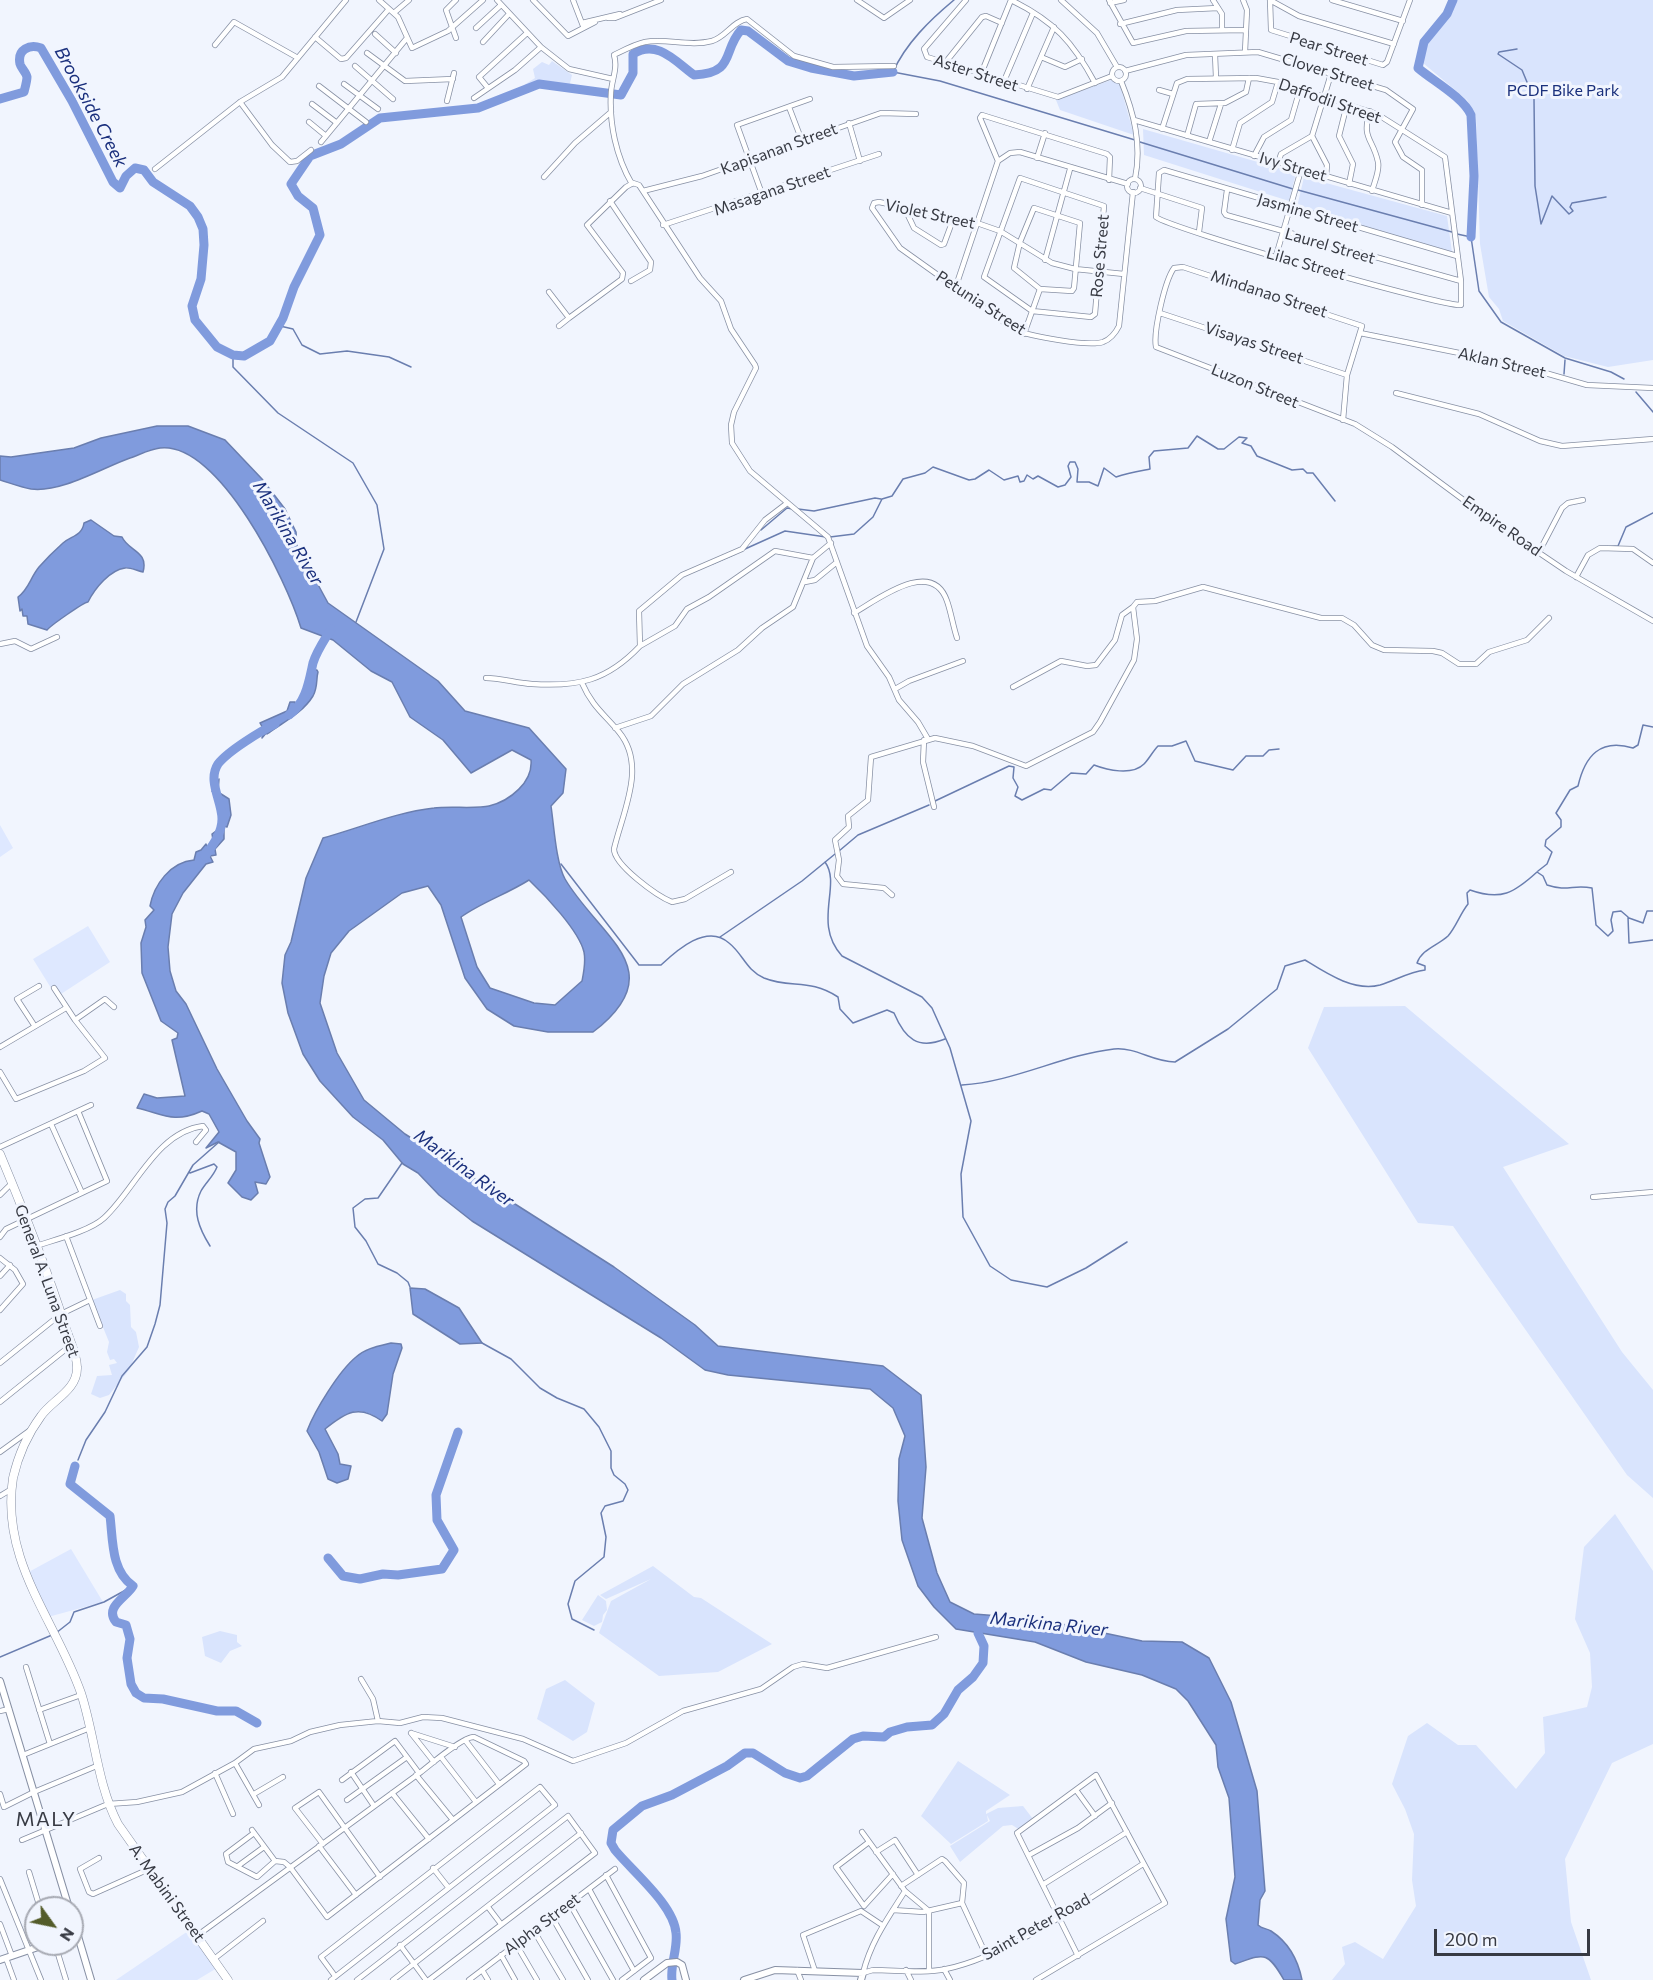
<!DOCTYPE html>
<style>
body{margin:0}
#map{position:relative;width:1653px;height:1980px;overflow:hidden;background:#f1f5fe;font-family:Commissioner,sans-serif}
canvas{display:block}
.north{position:absolute;left:24px;top:1896px;width:60px;height:60px;box-sizing:border-box;background:#f1f5fe;border:2px solid #a7aab3;border-radius:50%;rotate:123deg;font-size:16px;font-weight:700;line-height:24px;text-align:center;color:#373a43}
.north::after{content:'';display:block;margin:auto;width:21px;height:27px;background:#545c2a;clip-path:polygon(50% 0,100% 100%,50% 72%,0 100%)}
.scale{position:absolute;left:1434px;top:1929px;width:156px;height:27px;box-sizing:border-box;border:3px solid #373a43;border-top:0;padding-left:8px;font-size:18px;line-height:21px;white-space:nowrap;color:#373a43;-webkit-text-stroke:4px #f1f5fe;paint-order:stroke}
</style>
<div id="map">
<canvas width="1653" height="1980"></canvas>
<div class="north">N</div>
<div class="scale">200 m</div>
</div>
<script>
const context = document.querySelector('canvas').getContext('2d');
context.lineJoin = 'round';
function fillPath(path, color) { context.fillStyle = color; context.fill(path, 'evenodd'); }
function stroke(path, color, width, dash) { context.strokeStyle = color; context.lineWidth = width; context.lineCap = dash ? 'butt' : 'round'; context.setLineDash(dash || []); context.stroke(path); }
function label(font, color, halo, rows, align = 'center') {
  context.font = font + ' Commissioner,sans-serif'; context.lineWidth = 6; context.setLineDash([]); context.textBaseline = 'middle'; context.strokeStyle = halo; context.fillStyle = color; for (const [text, x, y, turn = 0] of rows) {
    context.save(); context.translate(x, y); context.rotate((+turn || 0) * Math.PI / 180); context.textAlign = isNaN(turn) ? turn : align; if (halo) context.strokeText(text, 0, 0); context.fillText(text, 0, 0); context.restore();
  }
}
const built = new Path2D(`
 M0,825l13,23 -13,9z
 M88,926l22,36 -49,32 -6,-9 -4,3 -18,-29z
 M71,1549l32,53 -55,15 -23,-43z
 M191,1929l26,39 -20,12h-81z`);
const green = new Path2D(`
 M1457,0h196v360l-45,7 -44,-11 -61,-35 -4,-12 -10,-12 -9,-53 -4,-128 -9,-16 -44,-37 3,-20z
 M552,61l20,14 -3,12 -24,-5 -19,6 -2,-3 11,-7 -2,-9 9,-7 7,3z
 M1111,80l9,5 14,50 -74,-25 -4,-10z
 M1143,129l153,44 -7,28 -145,-46z
 M1304,177l143,39 5,36 -155,-45z
 M1405,1006l164,138 -66,23 119,185 31,38v108l-26,-23 -174,-249 -35,-3 -110,-175 16,-41z
 M120,1290l6,4v7l4,4 1,22 5,5 3,15 -10,23 -20,25 -9,3 -9,-4 6,-18 15,-1 -3,-10 8,-2 -3,-4 -4,1 -3,-8 2,-10 -17,-42z
 M1615,1514l38,57v173l-41,19 -47,96 6,63 20,58h-259l13,-16 -3,-17 13,-5 28,17 33,-53 -4,-26 2,-46 -9,-25 -13,-25 16,-48 19,-13 31,22h18l40,44 29,-36 -2,-36 44,-10 5,-20 -2,-34 -15,-34 9,-72z
 M653,1566l41,31 7,1 71,46 -54,28 -59,4 -60,-43 12,-32 40,-22 -45,20 -6,-4z
 M598,1595l8,6 1,9 -4,5 -1,7 -8,4 -12,-6z
 M220,1631l17,4v7l5,4 -12,5 -9,12 -16,-7 -3,-19z
 M565,1680l30,23 -8,29 -14,9 -36,-22 9,-30z
 M958,1761l52,34 -24,16v3l12,-6 25,-2 10,13 -13,11 -8,-5 -9,1 -43,36 -10,-16 40,-25 -3,-6 1,6 -37,23 -30,-28z`);
const water = new Path2D(`
 M157,426h31l37,14 37,39 23,30 11,23 1,14 31,57 110,78 27,30 64,17 37,41 -3,24 -12,13c3,20 5,57 14,73 34,58 109,91 28,153h-45l-34,-6 -27,-17 -22,-31 -24,-73 -13,-19 -26,7 -53,38 -18,22 -7,23 -4,27 17,50 27,47 41,34 209,133 81,58 23,21 165,20 38,29 5,72 -4,51 15,55 13,29 24,12 64,5 104,22 40,1 27,16 22,44 26,89 8,100 -5,9 -2,25c4,4 8,3 13,6 17,11 27,29 31,49h-18c-17,-30 -20,-26 -49,-16l-4,-3 -5,-42 9,-42 -6,-79 -11,-31 -2,-22 -28,-44 -12,-12 -34,-14 -56,-13 -51,-20 -79,-13 -22,-22 -16,-21 -16,-46 -4,-39 1,-42 6,-23 -12,-28 -23,-19 -142,-14 -23,-5 -44,-32 -189,-117 -33,-26 -21,-22 -15,-9 -20,-24 -30,-23 -33,-36 -17,-27 -15,-41 -6,-30 3,-28 6,-13 15,-64 17,-40c36,-10 74,-26 111,-30 14,-2 44,1 55,-2 21,-5 44,-24 42,-46l-19,-10 -41,23 -28,-33 -33,-23 -18,-35 -21,-11 -38,-31 -32,-12c-14,-47 -82,-187 -141,-180 -10,1 -21,7 -30,10 -28,10 -69,35 -99,31 -11,-2 -21,-6 -31,-9v-24l11,1 63,-9 27,-10zM529,880c17,16 50,51 55,72 2,10 0,19 -2,29l-27,24 -21,-2 -44,-15 -13,-21 -16,-50c21,-15 46,-23 68,-37z
 M91,520l23,16 8,1c6,14 27,14 21,35 -5,-1 -14,-5 -18,-4 -15,2 -30,20 -37,34 -4,0 -38,24 -41,28l-19,-6 -1,-8h-4l-1,-7 -2,2 -2,-14c11,-8 12,-19 21,-30 7,-8 15,-16 24,-24 8,-7 19,-7 21,-20z
 M312,670h5l1,2c-2,7 0,15 -5,24 -11,18 -33,28 -46,38v-2l-5,6 2,-8 -4,-7 27,-12 3,-9h5v5l4,-1 7,-18 6,-6z
 M219,779l-1,13 11,7 2,16 -4,12 -3,-1v13l-9,10 1,6 -6,1 3,6 -7,2 -23,29 -11,21 -4,33 2,24 6,20 10,13 31,65 30,52 13,18 -1,4 11,34 -4,7 -11,-2 3,11 -7,7 -9,-3 -14,-14 8,-13v-18l-18,-10 -12,6 13,-16 -10,-18 -7,-3c-29,13 -39,3 -65,-3l7,-14 13,4 28,-2 -13,-56 5,-2 1,-5 -17,-12 -19,-48 -1,-30 5,-16 -1,-7 9,-10 -4,-4c4,-21 20,-44 44,-46l2,-8 5,-2 5,-6 1,3 7,-1 -2,-12 12,-9 -2,-20 -10,-14 5,-4z
 M410,1288l15,1 34,19 23,35 -22,1 -47,-30z
 M391,1343l10,1 1,4 -9,26 -6,40 -5,7c-23,-17 -36,-9 -57,8l13,25 2,10 11,2 -3,13 -11,4 -9,-4 -9,-27 -12,-21c8,-21 32,-60 49,-74 10,-9 23,-11 35,-14z`);
const stream = new Path2D(`
 M954,0c-24,20 -48,43 -61,72l47,9 195,59
 M1517,49l-18,3 -1,2 24,16 12,29 1,87 6,38 11,-28 17,18 4,-3 -3,-4 2,-4 34,-6
 M1140,142l153,47
 M1298,190l154,42
 M1457,234l14,3 8,54 22,31 64,36 46,14 13,7
 M280,326l13,3 9,16 18,9 27,-3 42,6 22,10
 M233,355v12l45,46 75,50 24,42 7,44 -28,73
 M1564,374l1,-14
 M1636,392l17,20
 M798,509l16,2 61,-13 6,1
 M761,530l26,-22 6,1
 M830,537l24,-3 19,-17 9,-18 10,-3 11,-17 22,-6 8,-6 36,13 6,-1 14,-9 15,10 14,-4 2,6 4,-1 3,-6 6,4 5,-3 20,11 7,-2 6,-8 -3,-11 2,-4h5l3,7 -1,13h12l9,4 6,-18 12,9c12,-4 24,-6 34,-8l-1,-12 5,-6 34,-3 9,-12 21,13h6l15,-12 8,1 -5,5 9,3 6,10 35,14 11,-1 4,4h6l22,28
 M1606,547l12,-1 8,-19 27,-14
 M745,549l40,-18 41,6
 M712,564l23,-10
 M935,801l74,-35 5,1 -1,11 5,9 -3,9 7,4 22,-11 7,1 20,-17 15,1 8,-9c13,5 38,11 50,-1 5,-5 9,-13 14,-18h14l14,-5 9,20 38,9 13,-14h17l6,-6 10,-1
 M839,851l19,-16 71,-30
 M825,862c17,23 -13,61 17,94l80,41 10,11 18,40 21,73 -10,53 2,43 27,49 21,14 36,7 39,-19 41,-26
 M561,864l78,101h22c16,-15 46,-42 68,-22 14,11 17,27 35,35 27,11 45,0 74,19l2,12 13,14 34,-13 7,3c11,26 24,37 51,26
 M1538,871l9,-7 5,-12 -7,-6 1,-6 15,-13v-7l-5,-7 14,-23 8,-4c7,-30 22,-48 55,-38l5,-3 5,-20 10,2
 M1629,918l14,5 4,-12h6
 M720,937l82,-56 33,-27
 M962,1085c52,-3 100,-30 152,-36 23,-2 38,13 61,13l53,-33 49,-40 8,-23 20,-6c21,13 49,32 75,25 16,-5 29,-13 45,-15v-4l-8,-3c5,-14 20,-17 31,-27 8,-9 12,-22 20,-32l-1,-11 3,-3c31,11 44,3 67,-18l6,4 4,9c21,7 26,-1 45,3l4,37 12,11 5,-5 -2,-11 2,-8 8,-1 7,6 1,26 24,-3
 M402,1163l-24,35 -13,1 -12,9 2,19 11,14 12,23 19,9 11,9 2,5
 M190,1173l24,-9 3,3c-4,10 -11,15 -16,24 -10,20 -1,39 9,55
 M482,1343l29,16 29,29 17,10 27,11 15,18 12,24v17l3,7 11,9 3,6 -5,11 -18,5 -4,7 5,24 -2,20 -29,24 -7,23 4,15 22,11
 M78,1460l8,-20 19,-28 17,-36 25,-29 8,-23 5,-19 7,-82 -2,-14 3,-7 7,-6 18,-31 26,-23
 M56,1633l14,-11 4,-10 30,-10 29,-16
 M0,1657l52,-22`);
const river = new Path2D(`
 M1453,0l-6,14 -23,28 -6,26c15,13 45,29 53,47l3,61 -3,61
 M0,99l24,-7c1,-4 3,-11 3,-15 -1,-5 -6,-9 -7,-13 -3,-15 10,-20 21,-16l31,53 41,81 7,6 6,-12 9,-8 9,2 9,12 37,24 8,11 5,12 1,16 -3,34 -9,27 3,14 22,27 16,8 11,1 26,-15 13,-23 11,-31 26,-52 -7,-27 -15,-12 -7,-12 19,-28 31,-12 39,-26 98,-10 61,-24 82,11 12,-22v-19c24,-15 42,7 61,21 42,-2 28,-24 47,-45l7,1 40,30 23,7 43,8 39,-4
 M289,715c17,-12 20,-34 24,-52 3,-11 12,-24 18,-34
 M205,856c8,-11 17,-23 17,-37 0,-18 -15,-38 -4,-55 10,-13 43,-33 57,-40
 M75,1466l-5,18 40,32c3,24 1,55 23,70 -7,12 -29,21 -17,36l10,3 4,14 -3,19 4,26 5,9 8,5 19,1 54,12h19l21,12
 M328,1558l15,18 17,3 23,-5 15,1 44,-6 12,-19 -17,-30 -1,-25 22,-63
 M672,1980c-2,-16 6,-31 4,-47 -2,-28 -43,-61 -61,-83l-4,-7 2,-13 29,-24 30,-11 55,-29 18,-13h8l32,20 15,5 7,-2 46,-37 10,-3 21,1 6,-5 17,-5 25,-2 12,-11 14,-24 15,-13 10,-14 1,-17 -6,-13`);
const minor = new Path2D(`
 M379,0l19,17 14,31 36,-17 35,-31
 M497,0l44,47 28,22 44,10
 M533,0l35,36 27,-14
 M573,0l10,26
 M857,0l27,18 26,-18
 M966,0l-42,49 3,8 131,40 54,-21
 M1011,0c43,21 62,42 84,83
 M1061,0l36,33 20,34
 M1109,0l24,43 53,-12 59,-1
 M1213,0l9,14v16
 M1243,0l4,10 -2,42
 M1270,0l1,30 112,35 4,-3 23,-62
 M1270,0l29,16 95,28
 M1332,0l71,21
 M1110,3l14,-3
 M395,12l14,-12
 M608,18h7l46,-18
 M582,23l38,-9
 M1120,24l57,-14 41,-2
 M476,28l25,-23
 M375,34l21,19
 M315,37l26,22 5,-1 43,-49
 M456,38l-10,-28 10,-10
 M483,42l26,-28
 M215,45l19,-23 64,36
 M367,53l38,28 48,-2
 M1215,54l1,24
 M1041,57l24,10 17,-8
 M945,63l37,-46 4,-1 16,7
 M355,66l38,33
 M1112 74a7 7 0 1 1 14 0a7 7 0 1 1-14 0Z
 M1125,71l61,-16 72,-3 128,38 27,19 -18,33 8,15 19,13v35
 M981,74l30,-74
 M1004,81l29,-68
 M1121,81c13,32 21,64 14,98
 M344,84l34,25
 M319,86l47,36
 M488,88l-9,-11 48,-44
 M1027,89l27,-62
 M1159,90l14,4
 M474,98l41,-28 26,-23
 M447,101l7,-28
 M240,102l32,43 18,17 7,-1 14,-11
 M312,104l25,19
 M1347,104l-8,32 14,28 -4,20
 M789,107l13,34
 M1370,111c-9,28 3,27 8,51 2,9 -4,21 -6,29
 M1134,120l318,93
 M309,122l17,14
 M849,123l11,38
 M1162,129l15,-46 10,-4 69,-1 22,4 99,32 68,43 16,124v24c-19,2 -290,-76 -305,-88l3,-44 5,-3 293,86
 M1187,136l9,-32 29,-1 21,-11 3,-14
 M1312,136l15,29 -1,12
 M321,142l86,-104
 M1209,142l12,-38
 M1232,150l8,-27 32,-21 6,-20
 M1254,156l10,-19 27,-17 9,-31
 M1037,158l8,-25
 M998,161l-18,-43 2,-3 125,39 3,3 -1,23
 M1278,163l3,-9 31,-18 19,-62
 M155,169l85,-67 42,-25 64,-77
 M544,177l31,-34 36,-31
 M1020,178l84,28 -9,108 -4,3 -59,-6 -48,-34z
 M1127 186a7 7 0 1 1 14 0a7 7 0 1 1-14 0Z
 M632,184c-16,-27 -23,-61 -21,-92 1,-13 7,-24 3,-37 10,-5 21,-11 31,-13 21,-4 45,5 67,-1 14,-4 21,-20 35,-22l47,37 39,11 61,-1
 M1140,188l62,20 -3,24
 M1227,190l-3,22 2,3 235,66
 M643,191l59,-15 179,-63 35,1
 M762,194l-25,-69 73,-26
 M610,201l41,61 -1,8 -19,11
 M1034,208l46,15 -6,65 -2,3 -32,-2 -26,-21 6,-26z
 M905,209l9,19 27,17 3,-1 10,-27
 M663,225l216,-71
 M1276,256l25,-86
 M1045,260l25,-91
 M1124,274l-49,-5 -23,-6 -52,-32 -23,-8 -98,-21 -5,1 -2,5 28,40 115,82c15,6 73,17 88,12 8,-3 12,-8 16,-16l14,-134
 M955,289l43,-128 12,-8 10,-1 108,32
 M549,292l20,26 53,-39 1,-6 -36,-48 39,-38 7,-4 6,2 61,93 21,23 10,28 24,36 1,3 -22,44 -3,13 1,18 18,28 78,66 39,109 22,31 10,23 19,22 10,17
 M1160,313l187,62
 M559,326l10,-8
 M1360,333l154,31 73,21 66,3
 M1024,334l16,-45
 M1396,393l83,21 61,27 22,5 91,-7
 M1343,420l4,-45 15,-49 -179,-59 -9,1c-9,12 -21,64 -18,79l199,77 37,23 100,74 74,50 87,50
 M1539,552l23,-44 6,-5 15,-3
 M1576,577l12,-22 12,-7 33,1 20,14
 M805,582l10,-2 22,-18
 M854,613c23,-13 78,-56 93,-12 4,11 6,25 10,37
 M0,644l15,-3 16,8 26,-12
 M640,646l35,-20 12,-17 22,-12 66,-46 38,7
 M486,678c15,0 30,5 46,6 46,3 75,-3 108,-38l-1,-35 43,-36 60,-26 23,-29 21,-16
 M582,683c10,23 22,31 37,49 28,34 4,79 -5,117 0,16 43,47 58,53l13,-3 46,-27
 M1013,687l48,-26 26,5 9,-1 19,-25 7,-25 11,-8
 M895,689l14,-8 54,-20
 M615,728l36,-12 32,-32 55,-34 24,-22 31,-21 20,-49 18,-15
 M924,740l-1,22 11,45
 M892,895l-8,-7 -41,-4 -6,-8 2,-16 -4,-20 14,-13 -1,-11 20,-16 3,-43 64,-19 38,8 53,20 67,-34 7,-10 34,-62 3,-21 -4,-32 4,-5 18,-1 48,-14 118,31h21l12,7 18,20 12,5 49,1 9,2 17,11h17l13,-12 38,-12 22,-22
 M75,1020l30,-21 9,8
 M34,1025l-17,-26 22,-13
 M0,1047l66,-39
 M0,1072l16,27 68,-28 21,-13 -30,-38 -21,-32
 M51,1124l31,69
 M0,1147l91,-42
 M0,1195l12,-12
 M1593,1197l60,-5
 M66,1236l34,90
 M0,1237l6,-8 101,-48 -29,-70
 M36,1246c18,-6 54,-15 68,-28 31,-28 52,-86 99,-92l3,4 -10,12
 M0,1258l15,12 8,14 -23,26
 M0,1276l10,-11
 M0,1363l61,-49 29,-14
 M0,1402l71,-57
 M0,1452l29,-21
 M0,1496l10,-6
 M26,1667l24,77
 M361,1679l12,20 5,22
 M39,1710l42,-15
 M0,1711l9,-2
 M411,1733l44,14
 M411,1733l23,29
 M465,1740l34,44
 M23,1755l67,-27
 M441,1757l35,45
 M235,1763l24,42
 M351,1772l23,34
 M215,1773l18,41
 M416,1775l37,45
 M342,1780l53,-39 24,32
 M1076,1790l19,26
 M392,1793l37,46
 M0,1794l4,13 30,-15 65,-27
 M254,1794l29,-17
 M347,1800l60,-43
 M862,1832l43,59 24,20v59
 M254,1833l-28,21 2,8 29,15 18,-16
 M22,1840l86,-36 29,-2 45,-10 53,-29 19,-14 37,-8 19,-9 30,-7 38,-4 22,2 23,-6 19,1 81,21 50,22 53,-18 57,-32 78,-22 32,-22 10,-3 24,4 109,-31
 M323,1844l-28,-36 24,-16 61,85
 M319,1846l37,49
 M876,1852l19,-12 23,35
 M1029,1855l49,-27 34,-25
 M99,1858l-19,11 9,23 4,2 56,-25
 M238,1866l26,-19
 M433,1868l15,19
 M29,1872l11,36
 M606,1875l45,83 -29,22
 M0,1879l41,101
 M1044,1884l83,-52
 M901,1886l41,-27 3,2 19,22 -2,20 25,54
 M589,1889l45,82
 M570,1904l43,76
 M864,1906l-28,-39 33,-25
 M864,1906l29,-32
 M488,1907l13,17
 M893,1910l30,2 39,-9
 M552,1917l36,63
 M0,1924l12,32
 M534,1931l29,49
 M198,1935c74,-54 149,-109 223,-163 10,-8 43,-36 53,-35l50,24 2,3 -199,153 -37,-50 -6,-5 -9,-1 -23,-31
 M55,1944l11,36
 M516,1944l21,36
 M400,1945l26,35
 M501,1955l14,25
 M6,1958l8,22
 M214,1959l49,-38
 M944,1969l6,11
 M482,1970l6,10
 M797,1970l4,10
 M906,1970l5,10
 M815,1971l-12,-36 58,-24 21,14
 M863,1973l10,-3c23,0 50,4 73,-1 63,-13 142,-70 197,-105
 M863,1973c8,-32 25,-55 42,-82
 M331,1980l224,-175 -15,-18 -219,170 14,19
 M357,1980l211,-164 27,37 -166,127
 M393,1980l188,-147
 M469,1980l146,-111
 M1036,1980l129,-77 -69,-128 -79,58 61,123`);
const tertiary = new Path2D(`
 M0,1681l69,227
 M72,1916l19,64
 M0,1960l47,-16
 M644,1980l23,-17 10,-1 5,3 4,15
 M744,1980l31,-10 88,3 -2,7`);
const primary = new Path2D(`
 M0,1154c23,55 46,112 64,169 4,14 13,30 13,44 1,23 -25,33 -36,49 -14,19 -23,40 -28,62 -13,83 43,143 68,215 14,43 16,91 37,131l110,156`);
const streetNames = [
 ["Pear Street",1329,49,17],
 ["Clover Street",1328,72,17],
 ["Aster Street",976,73,18],
 ["Daffodil Street",1330,101,19],
 ["Kapisanan Street",779,149,-20],
 ["Ivy Street",1293,167,16],
 ["Masagana Street",772,191,-19],
 ["Jasmine Street",1308,213,16],
 ["Violet Street",930,214,12],
 ["Laurel Street",1330,246,16],
 ["Rose Street",1100,256,-85],
 ["Lilac Street",1306,264,16],
 ["Mindanao Street",1269,294,18],
 ["Petunia Street",981,303,33],
 ["Visayas Street",1254,343,18],
 ["Aklan Street",1502,363,13],
 ["Luzon Street",1255,386,22],
 ["Empire Road",1502,526,35],
 ["General A. Luna Street",47,1281,70],
 ["A. Mabini Street",167,1893,54],
 ["Alpha Street",542,1924,-37],
 ["Saint Peter Road",1036,1927,-29]
];
const parkNames = [
 ["PCDF Bike Park",1563,91]
];
const waterNames = [
 ["Brookside Creek",91,107,62],
 ["Marikina River",288,533,59],
 ["Marikina River",464,1168,36],
 ["Marikina River",1049,1624,6]
];
const quarterNames = [
 ["MALY",46,1819]
];
fillPath(built, '#dee8ff');
fillPath(green, '#d9e4fd');
fillPath(water, '#809bdd');
stroke(water, '#6a7eaf', 1.5);
stroke(stream, '#6a7eaf', 1.5);
stroke(river, '#809bdd', 9);
stroke(minor, '#8790a4', 6);
stroke(tertiary, '#8790a4', 8);
stroke(primary, '#8790a4', 9);
stroke(minor, '#fff', 4.5);
stroke(tertiary, '#fff', 6);
stroke(primary, '#fff', 8);
label('16px', '#373a43', '#f1f5fe', streetNames);
label('16px', '#1a307c', '#f1f5fe', parkNames);
label('italic 18px', '#1b307d', '#f1f5fe', waterNames);
context.letterSpacing = '1.5px';
label('20px', '#373a43', '#f1f5fe', quarterNames);
context.letterSpacing = '0px';
</script>
